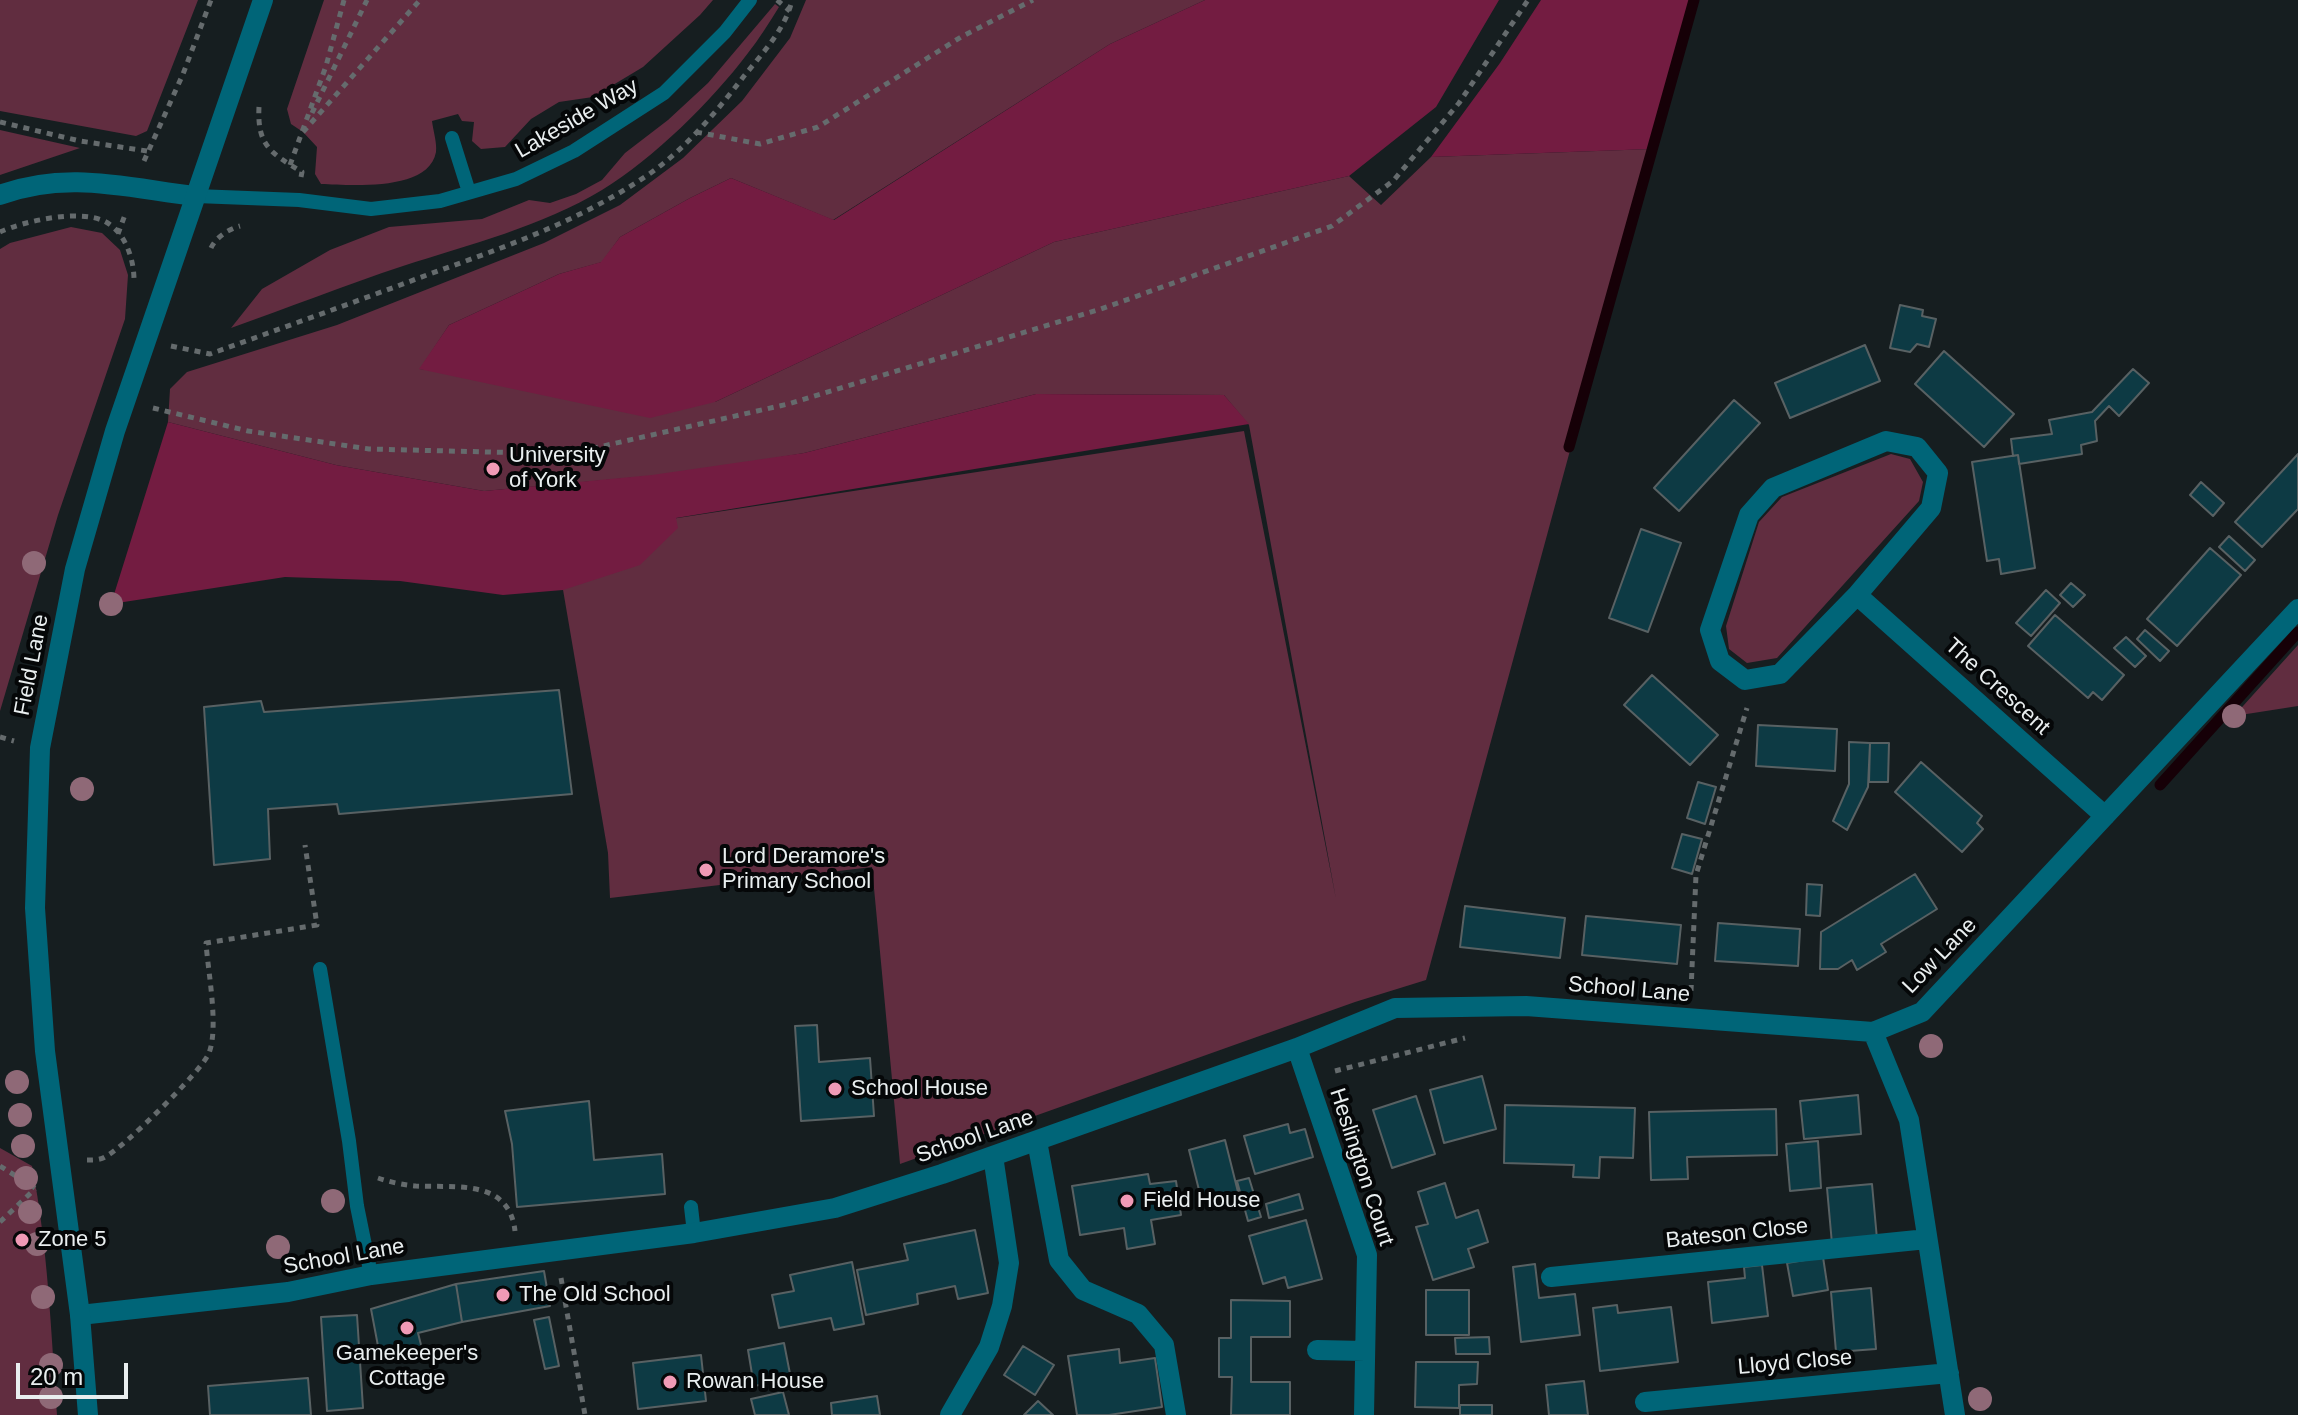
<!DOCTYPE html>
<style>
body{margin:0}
#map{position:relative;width:2298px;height:1415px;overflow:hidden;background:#161e20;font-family:Arial,sans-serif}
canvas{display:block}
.scale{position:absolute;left:16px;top:1363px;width:112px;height:36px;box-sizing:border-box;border:4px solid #e9eeef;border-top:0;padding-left:10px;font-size:24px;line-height:28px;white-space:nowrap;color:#e9eeef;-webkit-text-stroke:6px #050708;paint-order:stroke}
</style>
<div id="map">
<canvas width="2298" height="1415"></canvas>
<div class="scale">20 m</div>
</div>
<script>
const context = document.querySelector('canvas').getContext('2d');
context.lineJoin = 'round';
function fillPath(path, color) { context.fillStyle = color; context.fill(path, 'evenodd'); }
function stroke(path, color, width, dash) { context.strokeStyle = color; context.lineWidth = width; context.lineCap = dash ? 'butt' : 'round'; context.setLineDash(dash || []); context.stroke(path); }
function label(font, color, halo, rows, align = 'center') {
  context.font = font + ' Arial,sans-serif'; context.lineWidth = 8; context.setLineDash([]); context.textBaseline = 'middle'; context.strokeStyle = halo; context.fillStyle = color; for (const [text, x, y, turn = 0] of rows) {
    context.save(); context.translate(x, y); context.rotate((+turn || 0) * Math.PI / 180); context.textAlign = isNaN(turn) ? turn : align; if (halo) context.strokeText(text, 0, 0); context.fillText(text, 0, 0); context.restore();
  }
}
const green = new Path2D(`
 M0,0h198l-51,131 -11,5 -136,-25z
 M324,0h389l-13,15 -57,52 -50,30 -34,5 -28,17 -26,28 -24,2 -9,-8 2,-19 -12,-1 -4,-7 -26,7c1,9 5,21 4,31 -7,40 -86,33 -115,32l-6,-10 2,-27 -14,-15 -12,-8 -4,-15z
 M806,0h399l-95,44 -277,176 -102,-42 -41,20 -70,39 -18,25 -43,12 -110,51 -29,44 295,33 339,-160 295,-66 32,29 50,-48 221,-8 -226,831 -71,22 -455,162 -28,-297 -262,31 -2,-45 -54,-316 690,-106 92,468 -87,-474 -25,-30 -188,-1 -232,59 -110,19 -210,19 -148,-26 -168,-43 2,-33 17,-17 150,-47 207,-82 76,-38 63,-47 59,-57 48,-63z
 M775,4l4,3c-10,16 -20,32 -31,46 -37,49 -94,105 -146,137 -59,36 -134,55 -199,76 -58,19 -115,42 -172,62l31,-39 68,-39 59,-23 93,-8 47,-19 21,3 26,-9 26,-14 23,-27 43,-33 40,-37z
 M0,130l80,18 -80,27z
 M71,227l31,6 18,17 8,25 -3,44 -67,196 -58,196v-462l10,-6z
 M1891,454l19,5 13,23 -4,19 -142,157 -30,5 -18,-14 -3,-23 33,-104 23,-25z
 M2298,645v61l-64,10z
 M0,1148l32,18c16,81 19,166 25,249h-57z`);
const forest = new Path2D(`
 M1205,0h294l-63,107 -87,69 -295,66 -339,160 -65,16 -231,-49 30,-44 110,-51 42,-12 19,-25 70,-39 41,-20 103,42 276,-176z
 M1541,0h150l-39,149 -221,8 69,-94z
 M1036,394l188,1 25,29 -573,94 2,10 -38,37 -77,25 -60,5 -103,-14 -115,-4 -174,27 57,-182 168,43 148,26 168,-16 152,-22z`);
const stream = new Path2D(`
 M1569,447l125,-447
 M2160,785l138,-153`);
const building = new Path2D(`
 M1900,305l23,5 -1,6 14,3 -7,28 -12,-3 -7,8 -20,-4z
 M1865,345l15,36 -90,37 -15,-35z
 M1944,351l70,63 -30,33 -69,-63z
 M2133,369l16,14 -30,33 -10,-10 -14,15 2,20 -16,4 1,9 -63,10 -1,-9 -5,1 -2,-17 41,-5 -3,-14 43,-8z
 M1734,400l26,23 -81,88 -25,-23z
 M2298,454v55l-36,38 -27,-25z
 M2018,455l17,113 -34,6 -2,-15 -12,2 -15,-99z
 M2201,482l23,21 -11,13 -23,-21z
 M1641,529l40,14 -33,89 -39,-14z
 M2229,536l26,24 -10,11 -26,-24z
 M2210,548l31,27 -64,71 -30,-27z
 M2071,583l14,12 -12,12 -13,-12z
 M2046,590l14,13 -29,33 -15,-13z
 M2055,615l69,60 -22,25 -9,-8 -5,6 -60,-52z
 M2145,630l24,21 -9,10 -23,-22z
 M2126,637l20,19 -11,11 -21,-19z
 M1652,675l66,60 -28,30 -66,-60z
 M559,690l13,104 -233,20 -2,-10 -69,5 2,50 -56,6 -10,-158 57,-6 3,11z
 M1758,725l79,4 -2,42 -79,-5z
 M1849,742l21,1 -2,44 -21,43 -14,-9 16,-37z
 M1870,743h19l-1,39h-19z
 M1921,762l61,54 -5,7 6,6 -21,23 -67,-60z
 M1698,782l18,5 -11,37 -18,-6z
 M1682,834l20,5 -10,35 -20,-6z
 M1915,874l22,35 -56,35 5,8 -29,18 -5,-10 -14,9h-18l1,-37z
 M1807,884l15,1 -2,31 -14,-1z
 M1465,906l100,12 -5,40 -100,-11z
 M1586,916l95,9 -4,39 -95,-9z
 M1718,923l82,6 -2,37 -83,-5z
 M817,1025l2,37 51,-4 4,58 -73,5 -6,-95z
 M1482,1076l14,53 -52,14 -14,-53z
 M1858,1095l3,39 -57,5 -4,-38z
 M1416,1096l19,58 -43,14 -19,-58z
 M589,1101l5,59 68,-6 3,40 -148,13 -5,-63 -7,-33z
 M1505,1105l130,3 -2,50 -33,-1 -1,21 -26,-1 1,-12 -70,-2z
 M1776,1109l1,46 -90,2 1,22 -37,1 -2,-68z
 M1288,1124l2,9 15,-4 8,28 -58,17 -11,-38z
 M1225,1140l13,52 -36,10 -13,-52z
 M1818,1141l3,47 -31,3 -4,-47z
 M1148,1174l2,10 26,-3 5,34 -30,5 4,24 -28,5 -3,-21 -44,7 -8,-49z
 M1249,1178l12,39 -13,4 -11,-40z
 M1445,1183l11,35 22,-8 10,32 -20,7 6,18 -41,13 -17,-53 12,-3 -10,-32z
 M1872,1184l5,55 -45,5 -5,-56z
 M1299,1194l4,15 -34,9 -3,-14z
 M1306,1220l16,59 -34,9 -3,-11 -22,7 -14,-48z
 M975,1230l13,63 -30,6 -3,-13 -38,8 1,10 -52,11 -9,-45 51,-10 -4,-16z
 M1823,1257l5,33 -35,6 -6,-33z
 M852,1262l12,62 -30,6 -3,-12 -52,10 -7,-33 22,-4 -4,-16z
 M1535,1264l4,34 36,-4 5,41 -59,7 -8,-75z
 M1762,1265l6,51 -56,7 -4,-41 37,-4 -1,-11z
 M544,1271l6,35 -88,16 -6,-38z
 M456,1284l6,38 -44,11 5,20 -42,9 -10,-53z
 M1871,1288l5,61 -40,3 -5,-60z
 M1426,1290h43v45h-43z
 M1231,1300l59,1v36h-39v45h39v33h-59l1,-38h-13v-39h12z
 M1617,1305l1,8 53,-6 7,55 -78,9 -7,-63z
 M357,1315l6,93 -36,3 -6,-94z
 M549,1317l10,49 -14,3 -11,-49z
 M1489,1337l1,17h-34l-1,-16z
 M784,1343l7,36 -37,7 -6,-36z
 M1023,1346l31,19 -19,30 -31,-20z
 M1119,1349l1,14 35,-5 7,49 -53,8h-32l-9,-59z
 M701,1355l5,46 -68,8 -5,-46z
 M1416,1362h62l-1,22 -18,1v23l-44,-1z
 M308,1378l3,37h-101l-2,-29z
 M1584,1381l4,34h-39l-3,-30z
 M783,1392l6,23h-34l-4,-16z
 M877,1396l3,19h-48l-1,-12z
 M1038,1401l15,14h-29z
 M1460,1405h32v10h-32z`);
const path = new Path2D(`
 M777,0l13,11
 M259,107c-2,39 12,46 43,65l-1,5
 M312,113l55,-113
 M0,122l80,19 67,10
 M303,132l117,-132
 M696,132l64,12 58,-17 143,-90 72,-37
 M144,161l39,-87 28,-74
 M290,165l36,-99 18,-66
 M0,232c24,-11 79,-23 104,-11 21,10 30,38 30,59
 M118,234l8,-22
 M211,248c5,-11 18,-19 29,-22
 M171,346l39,8c72,-26 145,-52 217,-79 78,-28 156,-55 225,-103 35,-25 66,-62 92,-96 18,-22 42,-48 48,-76
 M153,408l95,23 121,18 199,5 220,-50 313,-95 231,-83 61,-45 66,-78 69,-103
 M0,737l14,4
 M1691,991l5,-116 51,-167
 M1335,1071l130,-33
 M87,1160c6,0 13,0 18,-3 18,-9 97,-86 104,-104 10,-26 -1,-81 -3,-110l111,-18 -12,-80
 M0,1166l35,22
 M378,1178c12,4 25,7 38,8 38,2 93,-8 99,45
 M0,1222l35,-33
 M561,1278l24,137`);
const service = new Path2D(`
 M452,138l17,54
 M196,196l103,4 72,9 69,-8 76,-22 58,-28 90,-58 61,-61 25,-32
 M320,969l29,172 8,65 14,69
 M691,1207l3,26`);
const minor = new Path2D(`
 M0,195c67,-25 127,-7 196,1
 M1857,595l74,-87 7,-35 -21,-26 -31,-6 -113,47 -24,27 -39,115 10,31 25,19 35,-6 77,-79 248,221
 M1297,1048l70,207 -3,160
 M1037,1141l22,119 24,30 55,24 26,31 12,70
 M1551,1277l376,-38
 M80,1315l208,-23 83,-17 323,-42 141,-25 107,-34 355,-126 98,-40 131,-2 347,26
 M1317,1350l48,1
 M1645,1402l304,-29
 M950,1415l39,-68 13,-41 7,-43 -16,-107
 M1955,1415l-46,-295 -36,-88 49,-20 376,-403`);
const tertiary = new Path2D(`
 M88,1415l-8,-100 -35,-264 -10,-143 5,-160 35,-179 40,-138 148,-431`);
const trees = [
 [34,563],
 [111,604],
 [2234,716],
 [82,789],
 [1931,1046],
 [17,1082],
 [20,1115],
 [23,1146],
 [26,1178],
 [333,1201],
 [30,1212],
 [37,1244],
 [278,1247],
 [43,1297],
 [51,1365],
 [51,1397],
 [1980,1399]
];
const markers = [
 [493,469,8,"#f09ab6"],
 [706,870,8,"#f09ab6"],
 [835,1089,8,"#f09ab6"],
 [1127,1201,8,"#f09ab6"],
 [22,1240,8,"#f09ab6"],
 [503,1295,8,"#f09ab6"],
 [407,1328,8,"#f09ab6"],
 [670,1382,8,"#f09ab6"]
];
const streetNames = [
 ["Lakeside Way",577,119,-30],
 ["Field Lane",32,665,-79],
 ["The Crescent",1997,687,42],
 ["Low Lane",1940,956,-46],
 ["School Lane",1629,990,5],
 ["School Lane",975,1137,-19],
 ["Heslington Court",1361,1167,72],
 ["Bateson Close",1737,1234,-6],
 ["School Lane",344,1257,-10],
 ["Lloyd Close",1795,1363,-5]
];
const poiNames = [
 ["University",509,456],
 ["of York",509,481],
 ["Lord Deramore's",722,857],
 ["Primary School",722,882],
 ["School House",851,1089],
 ["Field House",1143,1201],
 ["Zone 5",38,1240],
 ["The Old School",519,1295],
 ["Gamekeeper's",407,1354,"center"],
 ["Cottage",407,1379,"center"],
 ["Rowan House",686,1382]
];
fillPath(green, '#612d40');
fillPath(forest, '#731c41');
stroke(stream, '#160007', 11);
fillPath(building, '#0d3a44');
stroke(building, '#586163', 2);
stroke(path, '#656b6d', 5, [6, 6]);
stroke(service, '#006578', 14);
stroke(minor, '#006578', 20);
stroke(tertiary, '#006578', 20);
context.fillStyle = '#8f6977';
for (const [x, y] of trees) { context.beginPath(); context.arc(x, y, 12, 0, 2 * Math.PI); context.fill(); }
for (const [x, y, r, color] of markers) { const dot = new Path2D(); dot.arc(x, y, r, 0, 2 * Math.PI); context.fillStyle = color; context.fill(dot); stroke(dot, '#050708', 3); }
label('22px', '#e9eeef', '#050708', streetNames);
label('22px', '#e9eeef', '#050708', poiNames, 'left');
</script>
